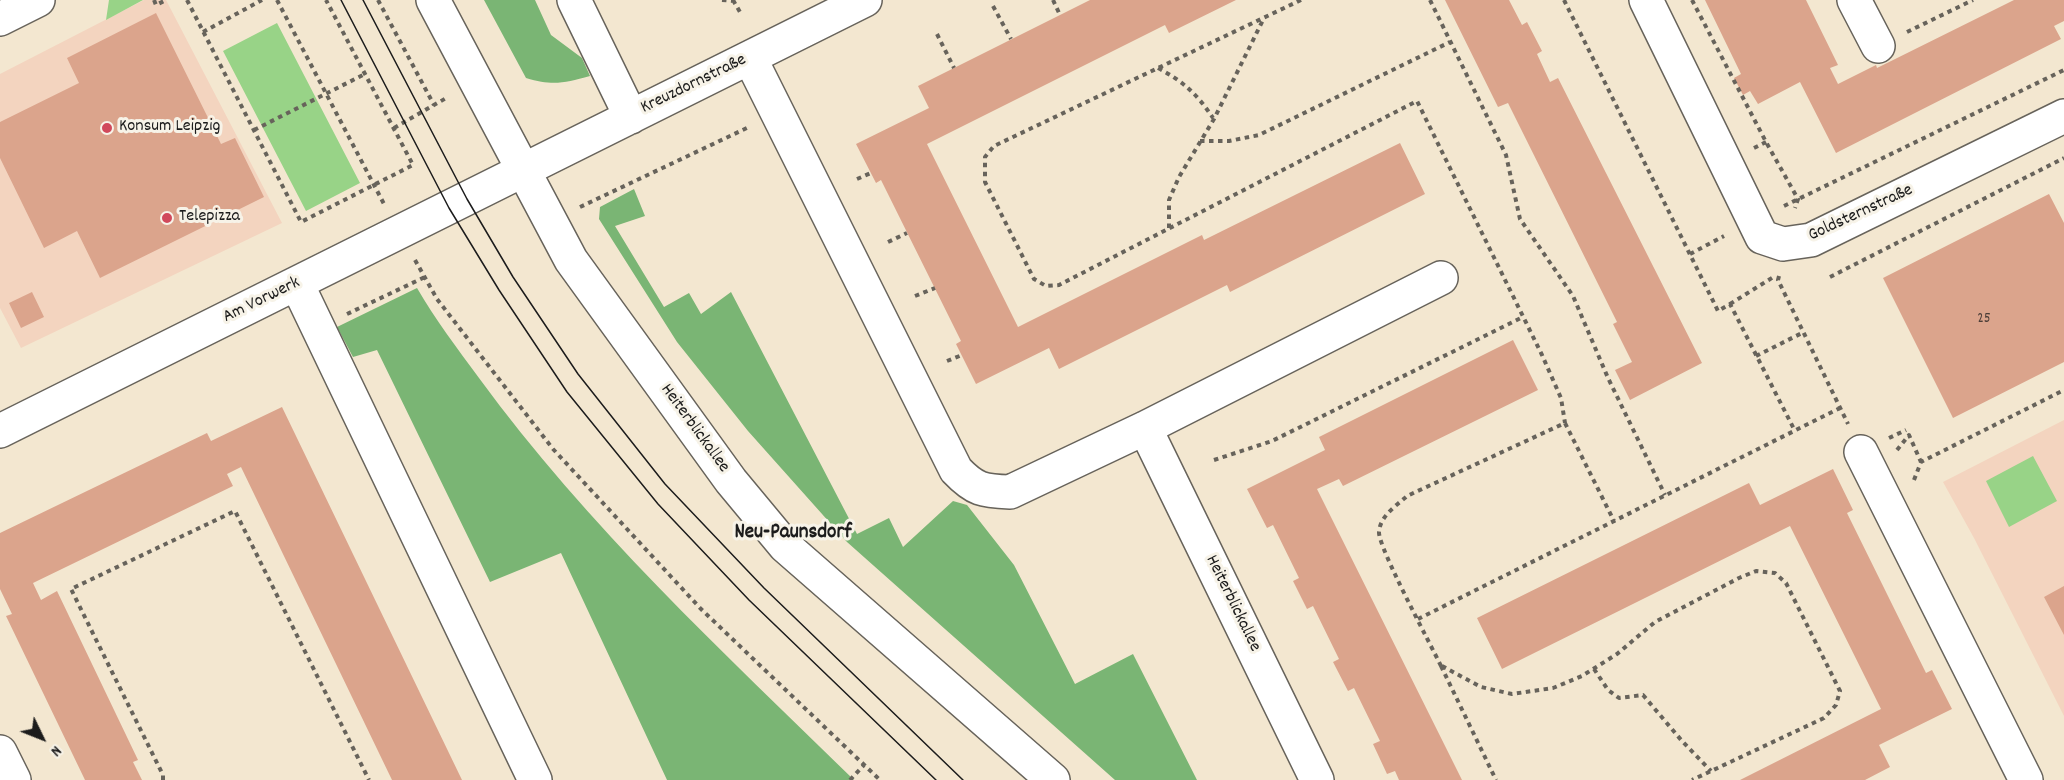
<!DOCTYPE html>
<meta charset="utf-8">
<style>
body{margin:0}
#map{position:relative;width:2064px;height:780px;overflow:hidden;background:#f3e7d0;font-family:Dekko,sans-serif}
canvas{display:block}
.north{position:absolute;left:12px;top:708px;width:60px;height:60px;-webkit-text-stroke:4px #f7f3e8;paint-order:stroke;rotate:133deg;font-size:16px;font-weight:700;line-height:24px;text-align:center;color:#1c1c1c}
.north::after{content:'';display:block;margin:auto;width:21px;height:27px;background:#1c1c1c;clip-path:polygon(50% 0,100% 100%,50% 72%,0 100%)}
</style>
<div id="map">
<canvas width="2064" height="780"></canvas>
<div class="north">N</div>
</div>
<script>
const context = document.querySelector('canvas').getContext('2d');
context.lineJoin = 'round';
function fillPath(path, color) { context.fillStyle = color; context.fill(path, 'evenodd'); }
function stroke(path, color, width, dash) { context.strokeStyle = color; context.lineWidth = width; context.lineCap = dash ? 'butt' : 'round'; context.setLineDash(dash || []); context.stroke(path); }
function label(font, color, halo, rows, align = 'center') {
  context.font = font + ' Dekko,sans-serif'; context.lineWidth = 6; context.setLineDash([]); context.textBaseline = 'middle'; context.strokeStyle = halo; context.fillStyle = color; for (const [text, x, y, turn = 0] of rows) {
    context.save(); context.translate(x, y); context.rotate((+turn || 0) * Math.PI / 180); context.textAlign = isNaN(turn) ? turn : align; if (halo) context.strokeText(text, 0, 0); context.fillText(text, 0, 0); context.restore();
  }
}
const built = new Path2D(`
 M144,0h22l116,223 -261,125 -21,-40v-234z
 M2064,420v296l-90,-178 -31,-56z`);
const green = new Path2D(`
 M109,0h34l-37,20z
 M277,23l83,160 -54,28 -83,-160z
 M2033,456l24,45 -48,26 -23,-46z`);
const forest = new Path2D(`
 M484,0h51l16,35 31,23 8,18c-26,7 -37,10 -64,2z
 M634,189l11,27 -30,10 49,81 25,-14 12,21 30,-22 126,242 32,-16 14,29 50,-46 14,4 47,60 61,119 58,-30 64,126h-82l-268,-238 -99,-111 -71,-89 -78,-123 1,-12z
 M417,288c18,31 40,60 62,90 108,148 244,274 375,402h-187l-106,-227 -71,29 -113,-232 -24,7 -16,-30z`);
const building = new Path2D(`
 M1090,0h146l-67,33 -4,-8 -238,119 91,183 184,-92 2,5 196,-97 25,51 -195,98 -3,-7 -168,84 -10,-21 -73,36 -20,-40 5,-3 -80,-161 -5,3 -20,-39 73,-36 -11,-22z
 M1445,0h64l13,25 5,-3 15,29 -5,3 13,28 8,-4 144,285 -72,37 -15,-30 17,-8 -19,-38 4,-2 -109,-219 -10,4z
 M1705,0h101l32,65 -8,3 8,16 38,-19 1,3 137,-68h50v21l-10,5 7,13 -225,114 -36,-71 -42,22 -8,-13 -7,4 -9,-17 7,-4z
 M156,13l65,131 14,-6 29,59 -164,81 -23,-47 -33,17 -44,-90v-36l79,-39 -12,-25z
 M2049,194l15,29v139l-111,56 -70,-140z
 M32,292l12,25 -23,11 -12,-25z
 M1513,340l25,50 -195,96 -4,-7 -22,10 145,291h-63l-4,-9 -8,3 -14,-30 7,-3 -26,-53 -6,3 -15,-29 6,-3 -26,-53 -6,3 -14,-28 6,-3 -26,-53 -6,3 -20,-39 78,-39 -6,-13z
 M282,407l180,373h-70l-151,-313 -14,7 6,12 -200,97 8,17 16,-9 81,169 -5,2 9,18h-57l-79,-164 6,-2 -12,-25v-56l207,-100 4,8z
 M1833,469l20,41 -6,3 79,160 6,-3 20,39 -73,36 11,22 -25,13h-125l141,-71 -91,-183 -288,143 -25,-51 272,-135 11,22z
 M2064,586v49l-20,-38z`);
const path = new Path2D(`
 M154,0l2,5 10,-5
 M187,0l114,222 112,-57 -87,-165
 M277,0l107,204
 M378,0l56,105
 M722,0l12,1
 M733,0l7,12
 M1053,0l7,15
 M1301,0l-307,146 -9,11v25l49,97 12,7 13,-1 358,-184 125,254 19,43 4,25
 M1430,0l76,155 14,64 53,77 35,82 57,117
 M1564,0l154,311 12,-7 65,127
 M1692,0l74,142 32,57 -3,9
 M993,6l18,33
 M203,32l59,-32
 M1907,32l66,-32
 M937,34l17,34
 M1158,68c26,14 39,26 55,50
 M394,128l54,-31
 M254,130l111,-56
 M1200,141h29l30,-6 191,-93
 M1754,148l12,-6
 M857,179l14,-6
 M1784,206l280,-136
 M580,207l169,-80
 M1169,228v-28l10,-23 35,-58 50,-101
 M888,242l19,-9
 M1690,254l34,-18
 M415,260l22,39 116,150 148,160 179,171
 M1779,276l-1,4 70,144
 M1830,277l234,-119
 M915,296l20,-8
 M1730,304l45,-28
 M347,314l78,-37
 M1756,356l48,-24
 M947,361l15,-6
 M1889,438l17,-8
 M1897,450l12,-15 12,27
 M1214,460l58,-19 251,-124
 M1914,480l7,-18 143,-72
 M1418,619l422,-211
 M1441,666c-10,-21 -63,-119 -62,-134 1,-16 17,-26 28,-36l158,-73 49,98
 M1441,666l55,114
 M1442,666l39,21 31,7 41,-6 29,-12 35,-22 38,-32 84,-44 17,-7 19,2 11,10 54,108 -4,14 -12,13 -132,62
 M1594,669l14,21 11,8 24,-3 39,46 29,30
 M163,780v-5l-92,-186 164,-78 134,269
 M850,780l14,-15`);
const street = new Path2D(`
 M574,0l57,117
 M1646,0l116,237 21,7 28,-4 253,-124
 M1854,0l24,46
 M0,19l38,-19
 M750,58l206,412c19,20 27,21 54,22l135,-64 296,-150
 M297,284l238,496
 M1145,428l172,352
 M0,431l865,-431
 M1861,452l165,328
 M0,752l14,28`);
const secondary = new Path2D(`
 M433,0l138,260 160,221 54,65 268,234`);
const tram = new Path2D(`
 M341,0l108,208 50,82 68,102 91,112 91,96 187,180
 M363,0l104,199 46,78 65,97 87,110 99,104 199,192`);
const markers = [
 [107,128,6,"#d1495b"],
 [167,218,6,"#d1495b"]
];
const numberNames = [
 ["25",1984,320]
];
const streetNames = [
 ["Kreuzdornstraße",694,85,-26],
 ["Goldsternstraße",1861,214,-25],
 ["Am Vorwerk",262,301,-26],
 ["Heiterblickallee",694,429,54],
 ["Heiterblickallee",1232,604,64]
];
const poiNames = [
 ["Konsum Leipzig",119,128],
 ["Telepizza",179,218]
];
const quarterNames = [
 ["Neu-Paunsdorf",793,534]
];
fillPath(built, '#f3d4bf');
fillPath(green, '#98d387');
fillPath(forest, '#7ab574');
fillPath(building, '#dba48c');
stroke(street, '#67635b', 36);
stroke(secondary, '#67635b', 36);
stroke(path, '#67635b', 4, [4.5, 4.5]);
stroke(street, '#fff', 33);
stroke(secondary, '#fff', 33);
stroke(tram, '#1c1c1c', 1.5);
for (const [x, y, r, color] of markers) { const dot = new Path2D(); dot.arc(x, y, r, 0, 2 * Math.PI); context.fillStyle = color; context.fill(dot); stroke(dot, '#f7f3e8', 2); }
label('15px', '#4c3e38', null, numberNames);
label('18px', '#1c1c1c', '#f7f3e8', streetNames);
label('18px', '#1c1c1c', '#f7f3e8', poiNames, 'left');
label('bold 21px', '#1c1c1c', '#f7f3e8', quarterNames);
</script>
